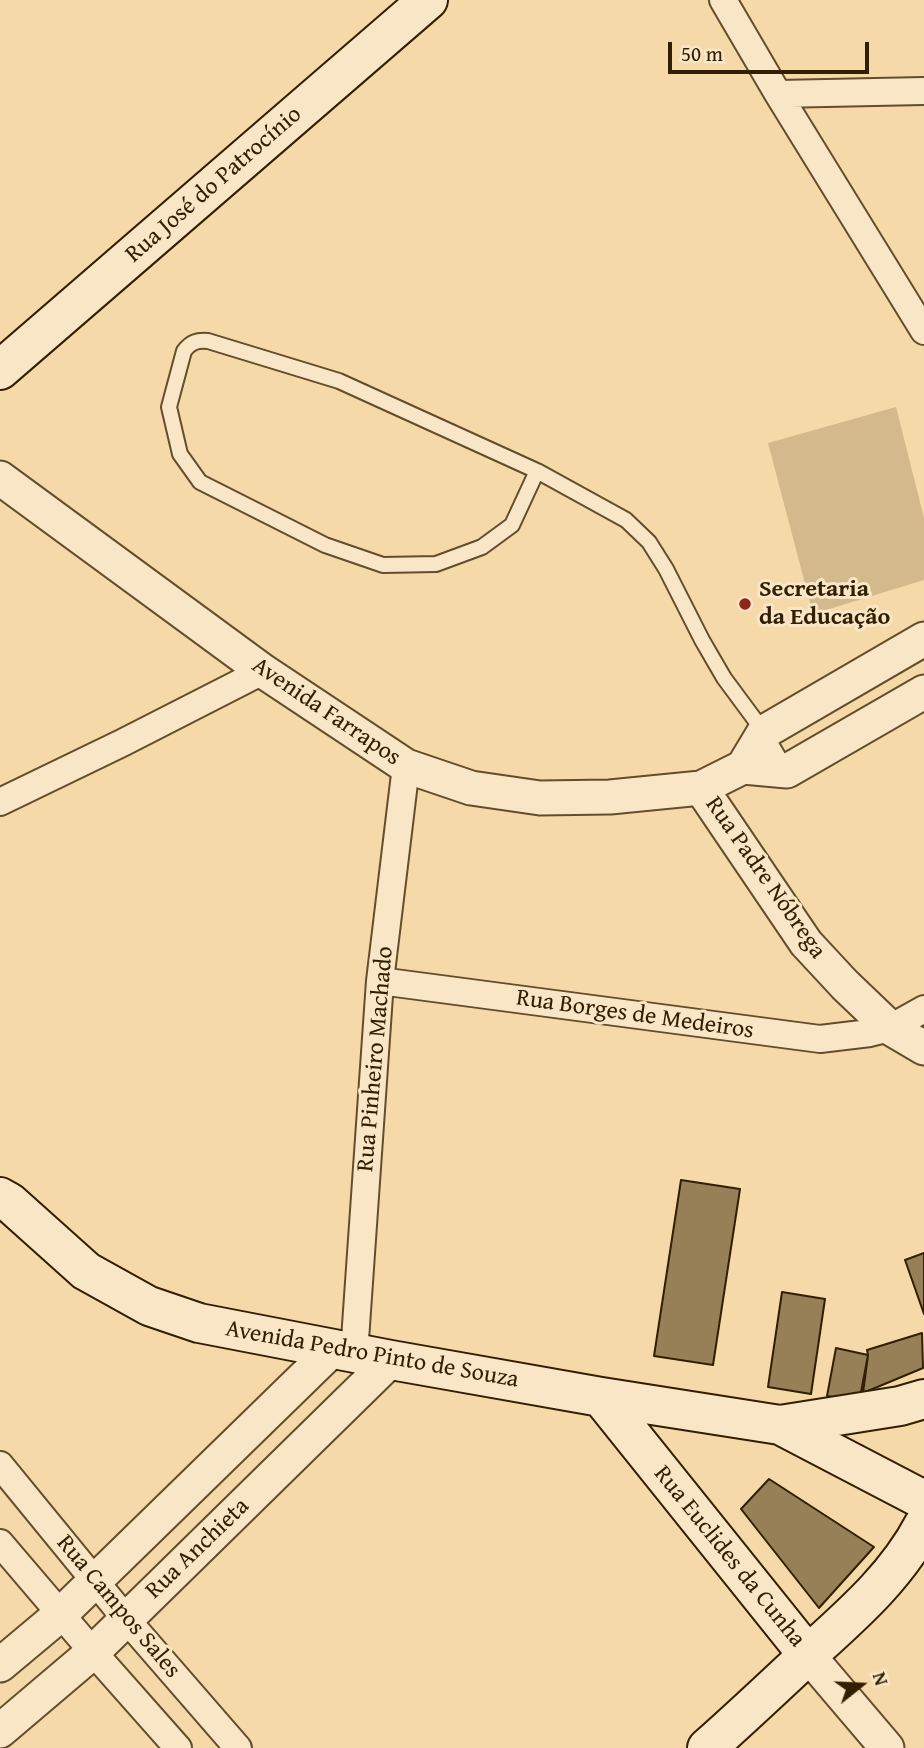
<!DOCTYPE html>
<meta charset="utf-8">
<style>
body{margin:0}
#map{position:relative;width:924px;height:1748px;overflow:hidden;background:#f5d9a9;font-family:"Gentium Book Plus",serif}
canvas{display:block}
.north{position:absolute;left:826px;top:1650px;width:70px;height:70px;-webkit-text-stroke:5px #f8e6c7;paint-order:stroke;rotate:72deg;font-size:19px;font-weight:700;line-height:28px;text-align:center;color:#321e00}
.north::after{content:'';display:block;margin:auto;width:24px;height:32px;background:#321e00;clip-path:polygon(50% 0,100% 100%,50% 72%,0 100%)}
.scale{position:absolute;left:668px;top:42px;width:201px;height:32px;box-sizing:border-box;border:4px solid #321e00;border-top:0;padding-left:9px;font-size:21px;line-height:24px;white-space:nowrap;color:#321e00;-webkit-text-stroke:5px #f8e6c7;paint-order:stroke}
</style>
<div id="map">
<canvas width="924" height="1748"></canvas>
<div class="north">N</div>
<div class="scale">50 m</div>
</div>
<script>
const context = document.querySelector('canvas').getContext('2d');
context.lineJoin = 'round';
function fillPath(path, color) { context.fillStyle = color; context.fill(path, 'evenodd'); }
function stroke(path, color, width, dash) { context.strokeStyle = color; context.lineWidth = width; context.lineCap = dash ? 'butt' : 'round'; context.setLineDash(dash || []); context.stroke(path); }
function label(font, color, halo, rows, align = 'center') {
  context.font = font + ' "Gentium Book Plus",serif'; context.lineWidth = 6; context.setLineDash([]); context.textBaseline = 'middle'; context.strokeStyle = halo; context.fillStyle = color; for (const [text, x, y, turn = 0] of rows) {
    context.save(); context.translate(x, y); context.rotate((+turn || 0) * Math.PI / 180); context.textAlign = isNaN(turn) ? turn : align; if (halo) context.strokeText(text, 0, 0); context.fillText(text, 0, 0); context.restore();
  }
}
const green = new Path2D(`
 M896,407l28,111v62l-111,34 -45,-171z`);
const building = new Path2D(`
 M681,1180l59,9 -27,176 -59,-9z
 M924,1253v61l-19,-54z
 M782,1292l43,7 -14,95 -43,-7z
 M922,1333l1,35 -60,25 5,-38 -1,-5z
 M836,1348l32,7 -9,48 -32,-7z
 M769,1479l105,68 -55,61 -78,-99z`);
const service = new Path2D(`
 M537,471l-25,54 -30,22 -46,17 -53,1 -58,-20 -125,-63 -20,-28 -11,-47 15,-56c7,-9 13,-11 24,-10l131,40 198,90 89,49 23,22 17,27 36,71 22,38 40,54 21,36`);
const minor = new Path2D(`
 M723,0l55,94 146,237
 M778,94l146,-3
 M0,802l122,-59 141,-72
 M380,981l440,58 50,-6 20,-5 34,-19
 M354,1354l26,-373 26,-215
 M0,1465l126,154 112,129
 M0,1543l93,109 85,96`);
const tertiary = new Path2D(`
 M0,478l263,193 143,95 65,22 69,10 70,-1 91,-9 42,-21 44,4 137,-79
 M743,767l21,-35 160,-93
 M701,788l105,155 39,42 45,43 34,20
 M808,1655l79,93
 M0,1665l61,-51 271,-264
 M0,1731l93,-79 298,-292`);
const secondary = new Path2D(`
 M0,370l428,-370
 M0,1197l9,5 77,69 63,35 50,17 192,37 210,37 179,28 136,71 8,2
 M601,1397l207,258
 M780,1425l120,-19 24,-7
 M707,1748c35,-31 69,-63 103,-95 42,-38 87,-77 114,-129`);
const markers = [
 [745,604,7,"#8f2418"]
];
const streetNames = [
 ["Rua José do Patrocínio",214,185,-41],
 ["Avenida Farrapos",326,712,34],
 ["Rua Padre Nóbrega",765,878,55],
 ["Rua Borges de Medeiros",635,1015,8],
 ["Rua Pinheiro Machado",376,1059,-85],
 ["Avenida Pedro Pinto de Souza",372,1355,10],
 ["Rua Anchieta",198,1549,-44],
 ["Rua Euclides da Cunha",729,1557,51],
 ["Rua Campos Sales",118,1607,50]
];
const poiNames = [
 ["Secretaria",759,590],
 ["da Educação",759,618]
];
fillPath(green, '#d4b98c');
fillPath(building, '#977f58');
stroke(building, '#321e00', 2);
stroke(service, '#634d2a', 18);
stroke(minor, '#634d2a', 30);
stroke(tertiary, '#634d2a', 37);
stroke(secondary, '#321e00', 42);
stroke(service, '#f8e6c7', 14);
stroke(minor, '#f8e6c7', 26);
stroke(tertiary, '#f8e6c7', 33);
stroke(secondary, '#f8e6c7', 38);
for (const [x, y, r, color] of markers) { const dot = new Path2D(); dot.arc(x, y, r, 0, 2 * Math.PI); context.fillStyle = color; context.fill(dot); stroke(dot, '#f8e6c7', 2.5); }
label('24px', '#321e00', '#f8e6c7', streetNames);
label('bold 24px', '#321e00', '#f8e6c7', poiNames, 'left');
</script>
